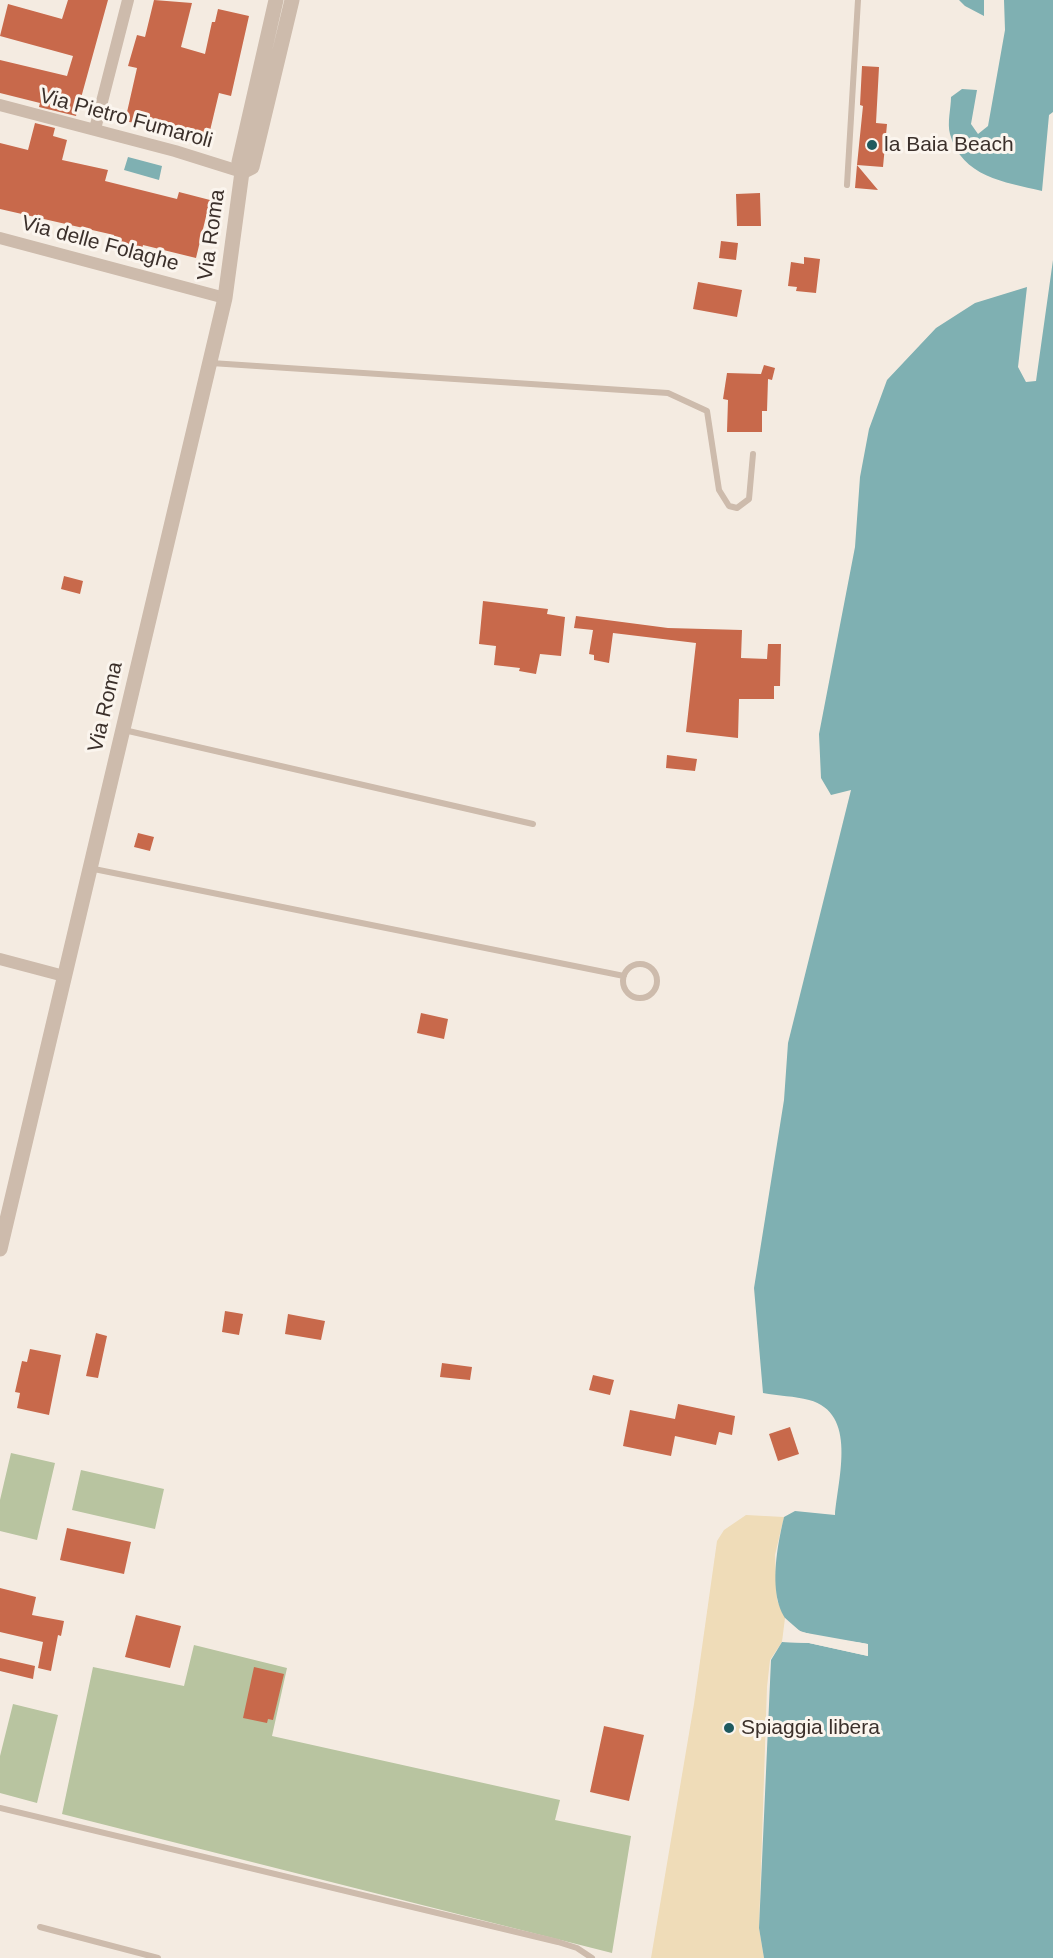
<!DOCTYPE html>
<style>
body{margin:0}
canvas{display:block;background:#f4ebe1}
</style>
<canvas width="1053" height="1958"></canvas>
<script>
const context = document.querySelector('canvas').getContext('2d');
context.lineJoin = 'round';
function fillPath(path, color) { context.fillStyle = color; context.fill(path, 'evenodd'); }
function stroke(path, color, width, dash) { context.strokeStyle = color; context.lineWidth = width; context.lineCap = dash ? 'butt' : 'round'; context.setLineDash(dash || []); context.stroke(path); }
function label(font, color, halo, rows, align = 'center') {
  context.font = font + ' Arial,sans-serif'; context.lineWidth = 6; context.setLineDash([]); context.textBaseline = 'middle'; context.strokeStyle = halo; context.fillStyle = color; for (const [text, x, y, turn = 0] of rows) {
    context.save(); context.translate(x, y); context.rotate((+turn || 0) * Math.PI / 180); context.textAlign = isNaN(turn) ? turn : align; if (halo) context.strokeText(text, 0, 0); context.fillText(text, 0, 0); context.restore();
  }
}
const green = new Path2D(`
 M11,1453l44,10 -18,77 -37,-9v-31z
 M81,1470l83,19 -9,40 -83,-19z
 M194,1645l93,23 -15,68 288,64 -5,20 76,16 -19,117 -550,-139 31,-147 91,19z
 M13,1704l45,11 -21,88 -37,-10v-37z`);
const sand = new Path2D(`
 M746,1515l38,2 -9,38 2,45 8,18 -3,24 -12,18 -3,27 -8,241 5,30h-113l43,-254 23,-163 7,-11z`);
const water = new Path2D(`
 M959,0h25v16l-19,-10z
 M1004,0h49v112l-4,3 -7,76c-38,-9 -80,-14 -92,-57 -3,-11 1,-26 1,-37l11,-8 15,1 -6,34 7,10 10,-8 17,-96z
 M128,157l34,9 -3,14 -35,-10z
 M1053,260v1698h-289l-5,-30 12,-268 11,-18 27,1 59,13 -1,-12c-20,-4 -45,-5 -64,-12 -41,-15 -26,-85 -19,-115l11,-6 40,4c3,-37 23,-102 -26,-115 -14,-4 -31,-4 -46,-7l-9,-105 30,-188 4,-57 63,-253 -20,5 -10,-17 -2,-44 36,-187 5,-70 9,-48 18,-49 49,-52 39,-25 52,-16 -9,80 8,15 10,-1z`);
const pier = new Path2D(`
 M785,1618l16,14 67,12v12l-59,-13 -27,-1 1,-3 26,1 56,12v-6l-65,-12 -15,-13z`);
const building = new Path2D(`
 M68,0h40l-32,116 -37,-9 1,-4 -40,-10v-33l67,16 6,-20 -73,-20 8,-32 54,15z
 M154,0l38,3 -11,44 24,7 7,-32h3l3,-13 31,7 -18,80 -12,-3 -11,46 -83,-18 12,-53 -9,-2 9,-31 8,2z
 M862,66l17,1 -3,56 11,1 -4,43 -26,-2 6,-59 -3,-1z
 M35,123l20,5 -2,8 14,4 -5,20 46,10 -3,11 72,18 2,-7 31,8 -14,58 -53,-13 -2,7 -29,-8 2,-9 -114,-26v-66l28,7z
 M857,165l21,25 -23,-2z
 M760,193l1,33h-24l-1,-32z
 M721,241l17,2 -2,17 -17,-2z
 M804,257l16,2 -4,34 -20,-2 1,-4 -9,-1 3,-24 13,2z
 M698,282l44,8 -5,27 -44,-8z
 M764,365l11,3 -3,12 -4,-1 -1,32h-5v21h-35l1,-32 -5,-1 4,-26 34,1z
 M64,576l19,5 -3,13 -19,-5z
 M483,601l65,8 -1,5 18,3 -4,39 -21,-2 -4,20 -17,-3 1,-3 -26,-3 2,-19 -17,-2z
 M576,616l92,12 74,2 -1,28 26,1 1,-15h13l-1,42h-6v13h-35l-1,39 -52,-6 10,-89 -83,-10 -4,30 -15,-3v-5l-5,-1 4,-24 -19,-2z
 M667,755l30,4 -2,12 -29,-3z
 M138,833l16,4 -4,14 -16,-4z
 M421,1013l27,6 -4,20 -27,-6z
 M225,1311l18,3 -4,21 -17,-3z
 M288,1314l37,7 -4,19 -36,-6z
 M96,1333l11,3 -9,42 -12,-2z
 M30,1349l31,6 -12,60 -32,-7 3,-15 -5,-1 7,-31 5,1z
 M442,1363l30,4 -2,13 -30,-3z
 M593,1375l21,5 -4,15 -21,-5z
 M678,1404l57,12 -3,19 -13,-3 -3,13 -41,-9 -4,20 -48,-10 7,-36 45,9z
 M790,1427l9,27 -21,7 -9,-27z
 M67,1528l64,14 -7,32 -64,-14z
 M0,1588l36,9 -4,18 32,6 -3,15 -3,-1 -7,36 -13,-3 5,-26 -43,-10z
 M136,1615l45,11 -11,42 -45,-11z
 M0,1658l35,8 -2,13 -33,-8z
 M254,1667l30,7 -11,46 -5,-1 -1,4 -24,-5z
 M604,1726l40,9 -15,66 -39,-9z`);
const service = new Path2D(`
 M847,185l11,-185
 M211,363l457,30 39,18 12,79 10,16 8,2 12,-9 4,-45
 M124,730l409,94
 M89,868l535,108
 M623 981a17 17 0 1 1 34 0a17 17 0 1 1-34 0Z
 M0,1808l558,134 19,6 15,10
 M40,1927l118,31`);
const minor = new Path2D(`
 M0,105l175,46 67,21
 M95,129l33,-129
 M0,238l225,60
 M0,959l64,17`);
const tertiary = new Path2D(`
 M242,172l10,-5 40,-167
 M0,1249l225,-951 17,-126 -3,-10 37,-162`);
const markers = [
 [872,145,6,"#1f5a5e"],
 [729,1728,6,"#1f5a5e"]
];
const streetNames = [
 ["Via Pietro Fumaroli",126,119,15],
 ["Via Roma",212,235,-82],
 ["Via delle Folaghe",100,244,15],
 ["Via Roma",106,707,-77]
];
const poiNames = [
 ["la Baia Beach",884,145],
 ["Spiaggia libera",741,1728]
];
fillPath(green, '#b8c4a0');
fillPath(sand, '#efdcb8');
fillPath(water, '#7fb0b2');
fillPath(pier, '#f4ebe1');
fillPath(building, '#c8694b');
stroke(service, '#cdbbac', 6);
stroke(minor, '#cdbbac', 12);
stroke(tertiary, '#cdbbac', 15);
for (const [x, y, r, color] of markers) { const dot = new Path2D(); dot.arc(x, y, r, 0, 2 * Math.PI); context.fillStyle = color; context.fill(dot); stroke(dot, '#fbf5ee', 2); }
label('21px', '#3b302b', '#fbf5ee', streetNames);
label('21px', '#3b302b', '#fbf5ee', poiNames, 'left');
</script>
